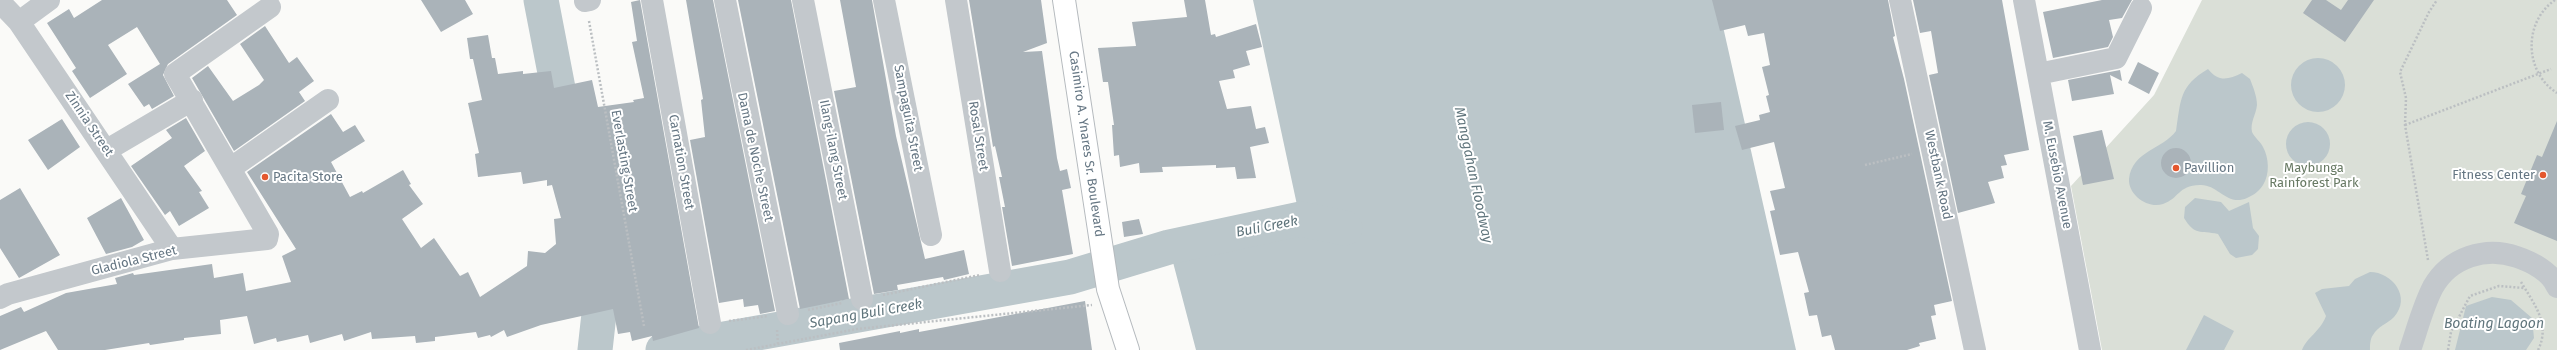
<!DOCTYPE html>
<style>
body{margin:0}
canvas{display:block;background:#fafaf8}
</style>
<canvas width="2557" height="350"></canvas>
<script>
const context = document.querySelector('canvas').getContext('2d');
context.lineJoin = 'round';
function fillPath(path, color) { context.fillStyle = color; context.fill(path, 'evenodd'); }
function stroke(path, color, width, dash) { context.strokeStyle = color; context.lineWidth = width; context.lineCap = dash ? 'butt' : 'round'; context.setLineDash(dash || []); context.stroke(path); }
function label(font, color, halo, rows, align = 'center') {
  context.font = font + ' "Fira Sans",sans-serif'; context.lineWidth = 4; context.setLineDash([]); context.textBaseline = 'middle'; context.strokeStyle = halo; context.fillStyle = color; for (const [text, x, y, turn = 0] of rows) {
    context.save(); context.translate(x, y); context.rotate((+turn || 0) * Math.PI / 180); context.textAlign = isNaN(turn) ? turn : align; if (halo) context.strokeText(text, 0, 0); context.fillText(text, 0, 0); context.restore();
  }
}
const green = new Path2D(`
 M2202,0h355v350h-455l-31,-164 83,-91z`);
const water = new Path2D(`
 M1253,0h464l79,350h-600l-27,-103 131,-28z
 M2291 85a27 27 0 1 1 54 0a27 27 0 1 1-54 0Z
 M2208,69c10,13 20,11 34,4l8,6c3,8 7,17 7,26 -1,10 -7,17 -5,27 2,5 8,9 11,15 6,11 7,27 0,38 -4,6 -9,10 -16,13 -20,9 -29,-14 -47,-13 -23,1 -20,13 -37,19 -15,5 -35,-9 -34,-25 3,-28 34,-30 47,-48 5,-31 3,-45 32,-62z
 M2286 144a22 22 0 1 1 44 0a22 22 0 1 1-44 0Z
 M2195,198l26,4 8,9 20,-9 4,26 6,8 -1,13 -6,6 -16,3 -6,-4 -12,-20c-18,-4 -23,2 -34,-16l1,-11z
 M2370,272c22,0 42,25 24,45 -7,7 -16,9 -21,18 -3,4 -3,10 -3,15h-68c5,-13 18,-18 24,-34l-11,-23 7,-4 27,-3 6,-7z
 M2492,297l19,3 21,18 2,20 -8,12h-71l11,-44z
 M2204,315l30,16 -10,19h-38z`);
const river = new Path2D(`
 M541,0l26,135
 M593,266l8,30 -6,54
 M663,350l407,-73 99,-30 131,-28 45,9`);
const building = new Path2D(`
 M102,0h125l10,15 -69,49 -5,11 11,21 -22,13 -3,-5 -5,3 -16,-23 32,-20 -23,-37 -29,18 19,29 -37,24 -18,-27 4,-3 -29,-45 22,-14 5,9z
 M421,0h44l8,14 -32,18z
 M640,0l59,328 -46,13 -1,-5 -20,5 -2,-9 -12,2 -5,-25 -72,16 -34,12 -3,-7 -13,7 -1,-2 -12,3 -2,-6 -41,5v4l-19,2 -1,-7 -43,3 -1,-7 -27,9 -2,-7 -32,9 -2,-8 -31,7 -1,-4 -22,6 -7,-28 -27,4 1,14 -37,4v2l-34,5 -1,-2 -44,7h-47l-12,-19 -46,19v-34l21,-9 3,5 42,-19 51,-9 -2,-6 18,-5 1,2 78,-11 2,14 29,-5 3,18 45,-9 -9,-26 14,-7 -49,-77 84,-58 12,18 12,-7 10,16 -34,21 19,35 12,-6 1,2 40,-23 8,14 -2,1 14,19 -21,15 19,29 13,-10 26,38 8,-4 12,25 47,-31 1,-15 17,2 11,-9 -2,-25 7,-1 -9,-33 -5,1v-6l-24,4 -2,-12 -43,5 -3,-23 4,-1 -11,-50 14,-3 -9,-41h-3l-3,-21 21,-3 4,23h3l3,16 25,-3v3l28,-3 3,17 38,-8 6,27 36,-5 -1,-2 11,-2 -12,-56 5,-1 -6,-39z
 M686,0h27l62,311 -15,3 -2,-9 -14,2 -1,-8 -24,4 -29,-163 15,-3 -4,-37 2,-1z
 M738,0h53l58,299 -49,10z
 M840,0h32l24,136 29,123 39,-9 5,24 -25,6 -1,-3 -46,8 1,5 -24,4 -40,-203 22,-4z
 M969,0h72l6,43 -24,9 19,-1 15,107 3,13 7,-2 4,19 -9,2 11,64 -61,12 -10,-59h3l-6,-30h3l-7,-31 -2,1z
 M1184,0h21l6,35 4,-1 1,3 40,-13 6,23 -16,4 4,14 -17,5 2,8 -16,3 8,28 24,-3 5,23 9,-2 4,16 -19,4 6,31 -19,1 -2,-12 -19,1v-3l-54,2 1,5 -23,1 -1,-10 -19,4 -1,-12 -5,1 -2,-31h2l-6,-43h-5l-5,-34 38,-2 -4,-24 55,-5z
 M1712,0h176l7,36 -2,1 11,42 48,222 -18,4 2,10 -5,1 5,23 -17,4 1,3 -13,4h-72l-4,-15 -9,2 -5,-22 -8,1 -5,-23 5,-1 -11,-40 -18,3 -10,-44 5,-1 -5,-19 15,-3 -11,-46 -32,8 -7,-24 25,-6 -1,-5 11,-3 -4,-16 3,-1 -7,-28 8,-2 -6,-32 -16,3 -3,-11 -25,6z
 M1913,0h89l27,150 -25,5 3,10 -6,1 3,12 -16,4 7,21 -37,10 -29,-138 9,-2 -7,-42 -11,2z
 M2102,0h30l-10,18 -13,2 4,17 -5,10 -55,11 -10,-46z
 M2312,0h14l15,10 7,-10h26l-29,42 -42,-29z
 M265,26l24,37 8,-6 17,24 -15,11 6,9 -71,50 -42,-73 16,-12 25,35 26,-16 5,-5 -24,-36z
 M2138,62l21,11 -10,21 -21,-11z
 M2120,70l2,11 -12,-6 4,19 -42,7 -4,-21z
 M1721,102l3,28 -29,3 -3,-28z
 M186,118l19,33 -21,15 18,25 -3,1 10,16 -30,18 -9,-15 -5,4 -34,-49 41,-28 -6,-8z
 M62,119l18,28 -32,23 -20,-30z
 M2557,121v120l-43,-18 12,-27 -5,-2 16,-39 5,2z
 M2102,130l12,49 -31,6 -10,-49z
 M2161 163a15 15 0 1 1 30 0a15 15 0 1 1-30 0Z
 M20,188l40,67 -41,23 -19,-30v-48z
 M121,198l23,42 -12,7 -26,7 -19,-36z
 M1139,219l4,15 -19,3 -2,-15z
 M1085,301l7,49h-252l-1,-7 61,-12v2l19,-4v3z`);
const path = new Path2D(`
 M2555,0c-32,22 -31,72 2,93
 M589,21l55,305
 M2405,125l146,-56
 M1865,165l47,-11
 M2428,260l-23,-135 1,-27 -6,-26 29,-60 8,-12
 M2521,282c13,22 30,42 17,68
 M883,295l97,-20
 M808,310l34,-7
 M729,321l39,-5
 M777,330l1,14
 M746,350l111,-21 235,-24
 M2448,350l3,-18 19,-36 29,-10 25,2`);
const minor = new Path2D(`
 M652,0l58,323
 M725,0l63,314
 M803,0l59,299
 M884,0l47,235
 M956,0l44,271
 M1900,0l75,350
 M2024,0l66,350
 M585,1l5,-1
 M0,2l19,20 153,227
 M19,22l30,-22
 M2038,74l78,-16 25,-50
 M107,150l85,-50
 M231,168l97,-68
 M0,298l8,-4 164,-45 95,-10 1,-5 -93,-160 95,-67
 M2410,350c7,-20 13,-44 23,-63 17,-30 53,-41 84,-30 15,5 34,15 40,30`);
const major = new Path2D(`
 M1064,0l44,289 20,61`);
const markers = [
 [2176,168,4,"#e4572e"],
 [2543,175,4,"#e4572e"],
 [265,177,4,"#e4572e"]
];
const streetNames = [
 ["Sampaguita Street",908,118,79],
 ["Zinnia Street",89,124,56],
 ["Rosal Street",978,136,81],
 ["Casimiro A. Ynares Sr. Boulevard",1086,144,82],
 ["Ilang-ilang Street",833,150,79],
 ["Dama de Noche Street",755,157,78],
 ["Everlasting Street",624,161,80],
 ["Carnation Street",681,162,80],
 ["Westbank Road",1938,175,78],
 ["M. Eusebio Avenue",2057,175,79],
 ["Gladiola Street",134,261,-14]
];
const poiNames = [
 ["Pavillion",2184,168],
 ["Fitness Center",2535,175,"right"],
 ["Pacita Store",273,177]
];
const parkNames = [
 ["Maybunga",2314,168],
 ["Rainforest Park",2314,183]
];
const waterNames = [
 ["Manggahan Floodway",1473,175,78],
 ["Buli Creek",1267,227,-11],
 ["Sapang Buli Creek",866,314,-10],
 ["Boating Lagoon",2494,324]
];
fillPath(green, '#dadfd7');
fillPath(water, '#bbc7cb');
stroke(river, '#bbc7cb', 35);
fillPath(building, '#aab3b9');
stroke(major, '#b5babe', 24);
stroke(path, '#bbbfc2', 2.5, [2, 2]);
stroke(minor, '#c3c8cc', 22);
stroke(major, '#fff', 22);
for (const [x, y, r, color] of markers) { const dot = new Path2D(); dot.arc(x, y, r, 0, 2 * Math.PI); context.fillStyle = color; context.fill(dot); stroke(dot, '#fff', 1.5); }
label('13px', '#657683', '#fff', streetNames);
label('13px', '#657683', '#fff', poiNames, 'left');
label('13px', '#687a64', '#fff', parkNames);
label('italic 14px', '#60757c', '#fff', waterNames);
</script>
